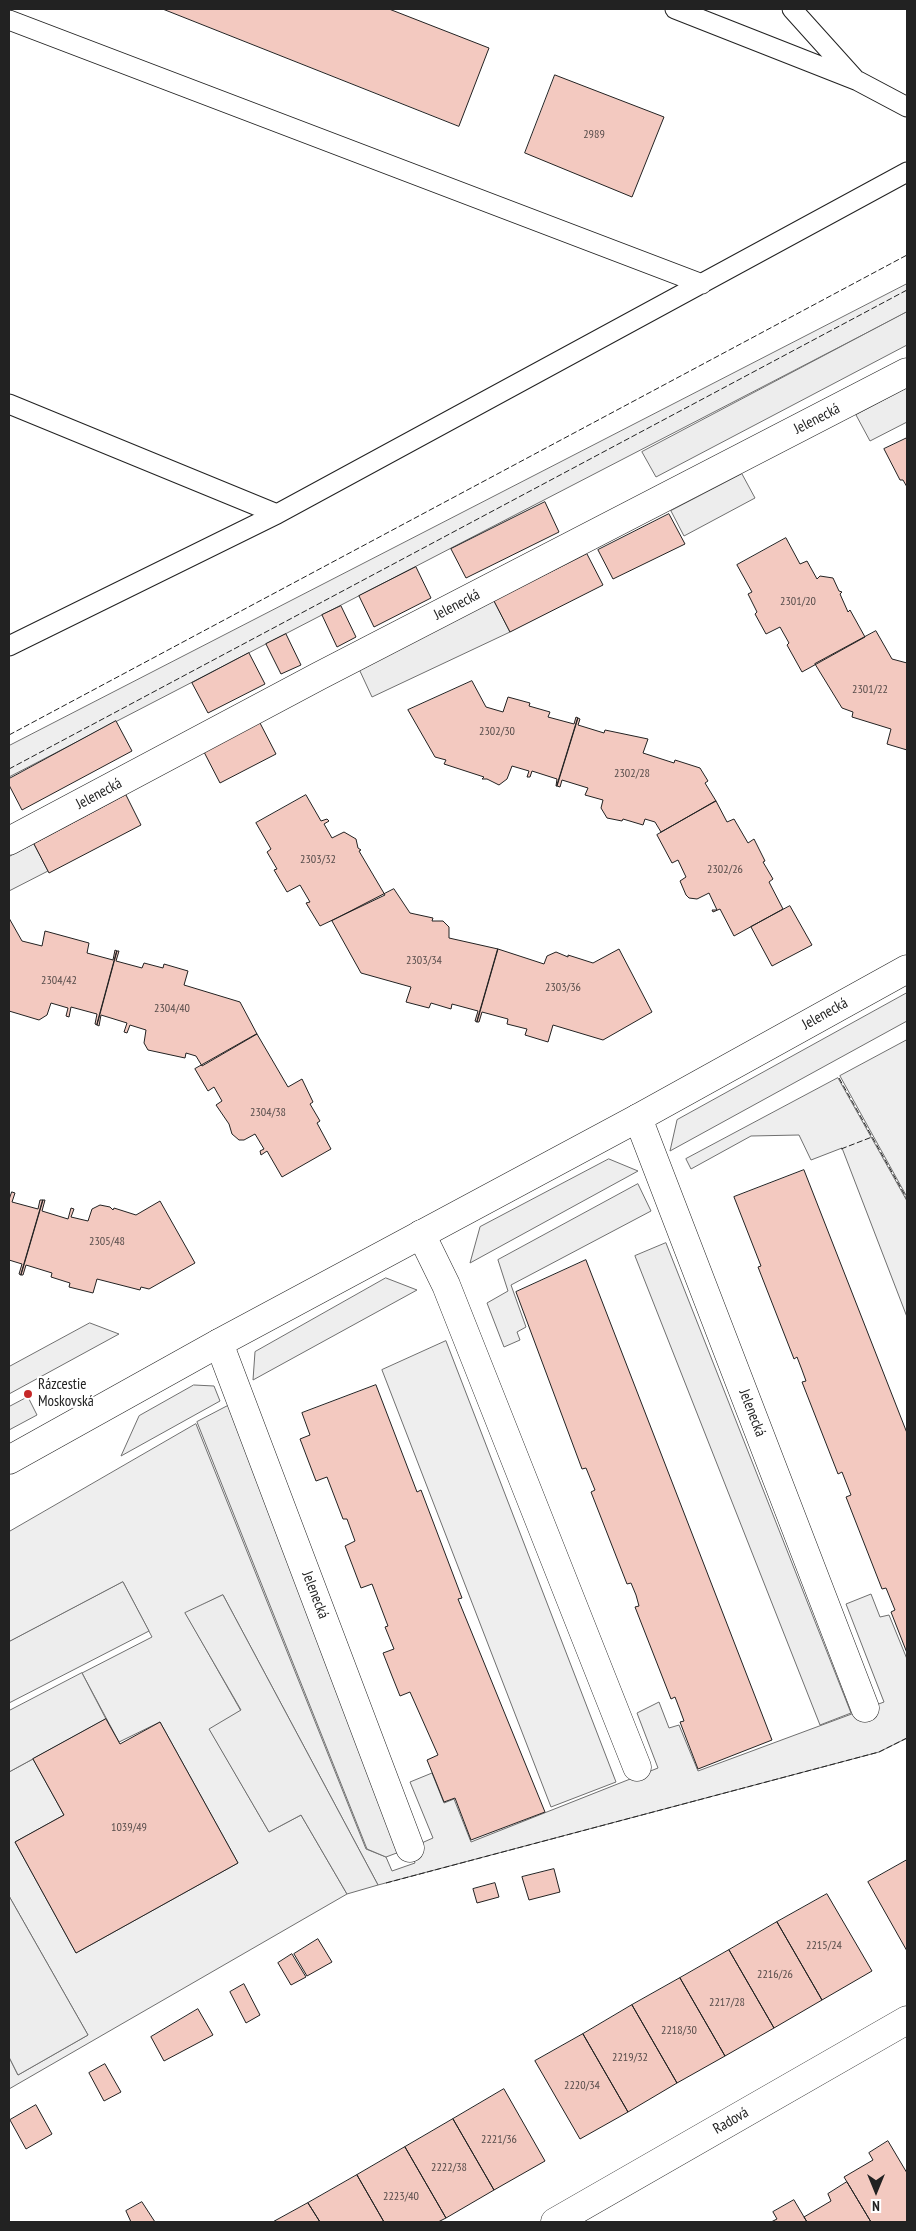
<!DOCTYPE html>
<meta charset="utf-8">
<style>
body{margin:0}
#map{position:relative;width:916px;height:2231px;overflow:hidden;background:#fff;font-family:"PT Sans Narrow",sans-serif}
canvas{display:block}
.frame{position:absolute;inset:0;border:10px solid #222;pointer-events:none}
.north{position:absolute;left:851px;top:2166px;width:50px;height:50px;-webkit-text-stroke:4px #fff;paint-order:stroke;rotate:180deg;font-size:14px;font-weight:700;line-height:20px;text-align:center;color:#222}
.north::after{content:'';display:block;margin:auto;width:18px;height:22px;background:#222;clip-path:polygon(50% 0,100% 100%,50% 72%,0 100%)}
</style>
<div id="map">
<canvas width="916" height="2231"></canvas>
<div class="frame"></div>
<div class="north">N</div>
</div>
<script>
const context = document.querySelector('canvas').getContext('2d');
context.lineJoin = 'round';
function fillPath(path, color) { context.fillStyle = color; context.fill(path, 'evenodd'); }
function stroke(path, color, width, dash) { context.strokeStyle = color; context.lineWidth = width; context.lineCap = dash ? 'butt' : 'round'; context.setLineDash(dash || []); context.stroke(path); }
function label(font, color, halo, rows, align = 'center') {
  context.font = font + ' "PT Sans Narrow",sans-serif'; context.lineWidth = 4; context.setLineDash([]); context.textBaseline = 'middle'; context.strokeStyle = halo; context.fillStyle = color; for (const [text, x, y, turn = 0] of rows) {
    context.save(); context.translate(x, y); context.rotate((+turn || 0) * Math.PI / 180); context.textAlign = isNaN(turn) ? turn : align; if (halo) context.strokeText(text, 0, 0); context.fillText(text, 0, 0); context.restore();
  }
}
const green = new Path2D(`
 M907,284v28l-898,465v-31z
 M907,993v28l-237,130 7,-31z
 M907,1040v157l-67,-121z
 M838,1078l69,123v116l-65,-169 -31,12 -12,-25 -48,1 -60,33 -5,-10z
 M609,1159l29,12 -168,92 10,-36z
 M638,1184l13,27 -140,74 15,42 -9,5 3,8 -16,7 -17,-44 21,-12 -10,-31z
 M386,1278l31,12 -164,90 2,-28z
 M90,1323l29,11 -110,60v-27z
 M446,1341l170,441 -65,25 -169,-437z
 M194,1385l20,1 6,15 -99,55 18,-40z
 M28,1397l9,18 -28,15v-23z
 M196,1424l170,425 20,8 6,14 23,-8 -5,-15 23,-10 -23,-56 22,-9 12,30 10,-4 17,43 187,-74 -21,-55 22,-11 10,26 10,-3 19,46 186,-69 -38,-98 25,-10 9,23 9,-2 18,44v79l-28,14 -501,133 -155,-290 -37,19 55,97 -31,19 59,102 32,-17 46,79 -338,195v-32l9,18 70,-40 -79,-139v-124l24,-13 31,56 -49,27 61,111 162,-90 -78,-141 -41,20 -37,-69 70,-36 -29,-55 -114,60v-110z`);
const parking = new Path2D(`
 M907,312v33l-251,132 -14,-25z
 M907,388v34l-37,19 -14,-26z
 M742,474l13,24 -71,38 -13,-25z
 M494,601l16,31 -138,65 -13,-28z
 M34,844l14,27 -39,20v-34z
 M666,1243l185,470 -31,12 -185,-469z
 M241,1399l169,449 -24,9 -19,-8 -170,-427z
 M123,1582l26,49 -140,72v-61z
 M223,1595l155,290 -31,9 -46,-79 -32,17 -60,-103 32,-19 -56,-97z
 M82,1673l24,46 -97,53v-61z
 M9,1896l79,139 -70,40 -9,-18z`);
const building = new Path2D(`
 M163,9h226l100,39 -30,78z
 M555,75l109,42 -32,80 -107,-44z
 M907,438v49l-4,-7h-3l-16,-31z
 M545,502l14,30 -93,46 -15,-29z
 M669,514l16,30 -72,35 -15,-29z
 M786,538l14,26 7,-3 10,18 3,-3 13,2 6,13 3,1 -2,2 8,18 2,-2 15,27 -63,35 -15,-27 2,-2 -9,-16 -14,7 -11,-20 2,-2 -9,-18 4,-2 -15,-27z
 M587,554l16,31 -93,47 -16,-31z
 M416,567l15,31 -57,29 -15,-31z
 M341,606l15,31 -19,10 -15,-32z
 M876,631l16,28 15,4v87l-20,-6 4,-15 -39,-12 1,-5 -11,-4 -27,-44z
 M286,634l15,31 -20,9 -15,-30z
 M249,653l16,31 -57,29 -16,-30z
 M472,681l14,26 17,5 5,-15 22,6 -1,3 21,6 -2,5 26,7 2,-7 2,1 -21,68h-1l1,-7 -25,-8 -2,6h-3l2,-6 -17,-5 -5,13 -8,6 -12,-6h-5l2,-2 -40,-13 2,-4 -11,-3 -27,-47z
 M578,718l2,1 -2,6 26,8 1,-3 43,9 -5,14 31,10 1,-3 25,8 8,13 -3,2 11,18 -55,31 -6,-10 -10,-3 -2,6 -20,-6 -1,2 -15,-3 -6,-10 2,-8 -18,-5 3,-7 -26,-8 -2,7 -3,-1z
 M116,721l16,30 -110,59 -13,-25v-6z
 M260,723l16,31 -56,29 -16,-31z
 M126,795l15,30 -92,48 -15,-29z
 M306,795l15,26 6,-2 2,2 -5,3 8,14 12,-6 12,7 2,9 3,2 -2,1 26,44 -65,31 -14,-23 4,-1 -10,-17 -13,7 -13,-22 3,-1 -10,-17 4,-3 -15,-26z
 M716,801l11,21 7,-3 14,24 6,-4 11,22 -2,1 10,17 -4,3 14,27 -49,27 -14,-27 -7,3 -1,-2h5l-8,-17 -12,6 -8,-1 -3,-3 -6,-14 6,-4 -8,-17 -6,3 -15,-28z
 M394,889l16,24 23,5 -1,3h11l6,6v11l49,11 -21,73 -2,-1 3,-10 -26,-7 -1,5 -20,-6 -2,5 -23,-6 5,-15 -50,-14 -29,-52z
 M790,906l22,39 -40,21 -21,-39z
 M9,918l13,23 20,5 3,-15 44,12 -2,10 26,7 2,-10 2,1 -20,74 -2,-1 2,-10 -26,-7 -2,10 -3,-1 2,-8 -17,-5 -4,12 -8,5 -30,-9z
 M498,949l46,15 3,-8 9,-4 12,5v-2l25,8 26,-14 33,63 -49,28 -50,-15 -5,17 -23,-7 2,-6 -20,-5 1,-5 -26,-7 -3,10h-2z
 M117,951h2l-3,10 26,7 2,-5 19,5 1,-4 24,7 -4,14 56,17 17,32 -55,32 -6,-10 -10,-3 -1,5 -37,-8 -4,-7 2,-13 -16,-5 -3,8 -3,-1 3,-9 -26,-8 -2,11 -2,-1z
 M257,1034l31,53 14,-8 11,23 -3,2 10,17 -3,2 14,26 -49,28 -15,-26 -6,4 -1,-4 4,-2 -9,-15 -11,6h-5l-7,-6 -3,-10 -13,-19 6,-4 -8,-14 -6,4 -13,-22z
 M804,1170l103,263v220l-16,-41 4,-2 -9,-22 -4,1 -36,-92 5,-2 -9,-23 -4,2 -36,-92 4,-1 -4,-11 -5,-13 -3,2 -36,-92 3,-1 -27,-69z
 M12,1192l3,1 -3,9 26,7 2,-9h3l-22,75 -2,-1 3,-10 -13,-4v-60z
 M43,1200h2l-3,11 26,8 3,-11 3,1 -3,8 17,4 4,-12 8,-4 10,2 3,3 1,-2 22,7 24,-14 35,62 -46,26 -8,-2 -1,3 -43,-11 -4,14 -24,-6 1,-4 -19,-6 1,-4 -26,-8 -3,10h-2z
 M586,1260l186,480 -74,29 -18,-47 4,-1 -4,-11 -5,-13 -4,2 -36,-92 4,-1 -3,-11 -5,-12 -4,1 -36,-92 4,-2 -9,-22 -4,1 -66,-177z
 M376,1385l41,107 4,-2 41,108 -4,1 87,213 -74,28 -16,-42 -11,4 -8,-20 -9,-22 11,-5 -28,-63 -10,4 -8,-20 -9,-23 11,-4 -9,-22 3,-1 -16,-42 -11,4 -16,-42 10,-5 -8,-22h-4l-16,-42 -11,4 -16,-42 10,-4 -8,-22z
 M106,1719l14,25 40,-22 78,141 -162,90 -61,-111 49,-27 -31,-56z
 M907,1860v91l-39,-69z
 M554,1869l6,23 -31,8 -7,-23z
 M495,1883l4,14 -22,6 -4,-14z
 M827,1894l45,77 -50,29 -45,-78z
 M777,1922l45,78 -48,28 -45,-78z
 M318,1939l14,23 -25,14 -13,-22z
 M729,1950l45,78 -49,28 -45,-78z
 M292,1954l14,23 -15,8 -13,-22z
 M680,1978l45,78 -48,27 -45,-78z
 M244,1984l16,31 -14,8 -16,-31z
 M632,2005l45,78 -49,29 -45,-78z
 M198,2009l15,26 -49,26 -13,-24z
 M583,2034l45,78 -48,27 -45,-78z
 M105,2064l16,28 -17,9 -15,-28z
 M504,2089l41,72 -51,29 -41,-71z
 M36,2105l16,29 -26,15 -16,-29z
 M453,2119l41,71 -48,28 -41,-71z
 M888,2141l19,32v49h-36l-27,-45 29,-17 -4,-7z
 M405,2147l41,71 -8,4h-54l-27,-47z
 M357,2175l27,47h-64l-12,-19z
 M847,2182l24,40h-64l-3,-5 27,-16 -3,-7z
 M794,2200l13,22h-36l6,-3 -4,-7z
 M142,2202l13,20h-24l-5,-11z
 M308,2203l12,19h-47z`);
const lane = new Path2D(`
 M675,9l183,72 49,26
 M792,9l63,70
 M9,20l693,264
 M9,404l268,110
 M9,646l268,-132 630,-342`);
const street = new Path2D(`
 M9,841l310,-165 588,-304
 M638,1118l227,590
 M421,1234l25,51 191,482
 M219,1343l191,505
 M555,2222l352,-202`);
const secondary = new Path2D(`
 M9,1460l210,-117 419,-225 269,-149`);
const fence = new Path2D(`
 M9,735l898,-480
 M9,769l898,-479
 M839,1078l68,121
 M841,1149l31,-12
 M386,1883l493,-131 28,-14`);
const markers = [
 [28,1394,5,"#c62828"]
];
const numberNames = [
 ["2989",594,135],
 ["2301/20",798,602],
 ["2301/22",870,690],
 ["2302/30",497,732],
 ["2302/28",632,774],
 ["2303/32",318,860],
 ["2302/26",725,870],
 ["2303/34",424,961],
 ["2304/42",59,981],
 ["2303/36",563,988],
 ["2304/40",172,1009],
 ["2304/38",268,1113],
 ["2305/48",107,1242],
 ["1039/49",129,1828],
 ["2215/24",824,1946],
 ["2216/26",775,1975],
 ["2217/28",727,2003],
 ["2218/30",679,2031],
 ["2219/32",630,2058],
 ["2220/34",582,2086],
 ["2221/36",499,2140],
 ["2222/38",449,2168],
 ["2223/40",401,2197]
];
const streetNames = [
 ["Jelenecká",817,419,-27],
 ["Jelenecká",457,605,-27],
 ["Jelenecká",99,794,-28],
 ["Jelenecká",825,1014,-29],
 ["Jelenecká",752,1413,69],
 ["Jelenecká",315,1595,69],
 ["Radová",731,2121,-30]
];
const poiNames = [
 ["Rázcestie",38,1385],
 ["Moskovská",38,1402]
];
fillPath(green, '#eee');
stroke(green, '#6f6f6f', 1);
fillPath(parking, '#ededed');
stroke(parking, '#6f6f6f', 1);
fillPath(building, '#f3c9c0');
stroke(building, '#222', 1);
stroke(lane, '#222', 21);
stroke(street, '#222', 29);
stroke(secondary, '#222', 29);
stroke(lane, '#fff', 19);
stroke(street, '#fff', 28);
stroke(secondary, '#fff', 28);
stroke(fence, '#222', 1, [6, 2.5]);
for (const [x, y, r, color] of markers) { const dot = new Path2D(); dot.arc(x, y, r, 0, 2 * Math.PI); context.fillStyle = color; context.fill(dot); stroke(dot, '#fff', 2); }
label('12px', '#564c4a', null, numberNames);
label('15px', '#222', '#fff', streetNames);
label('15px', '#222', '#fff', poiNames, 'left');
</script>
